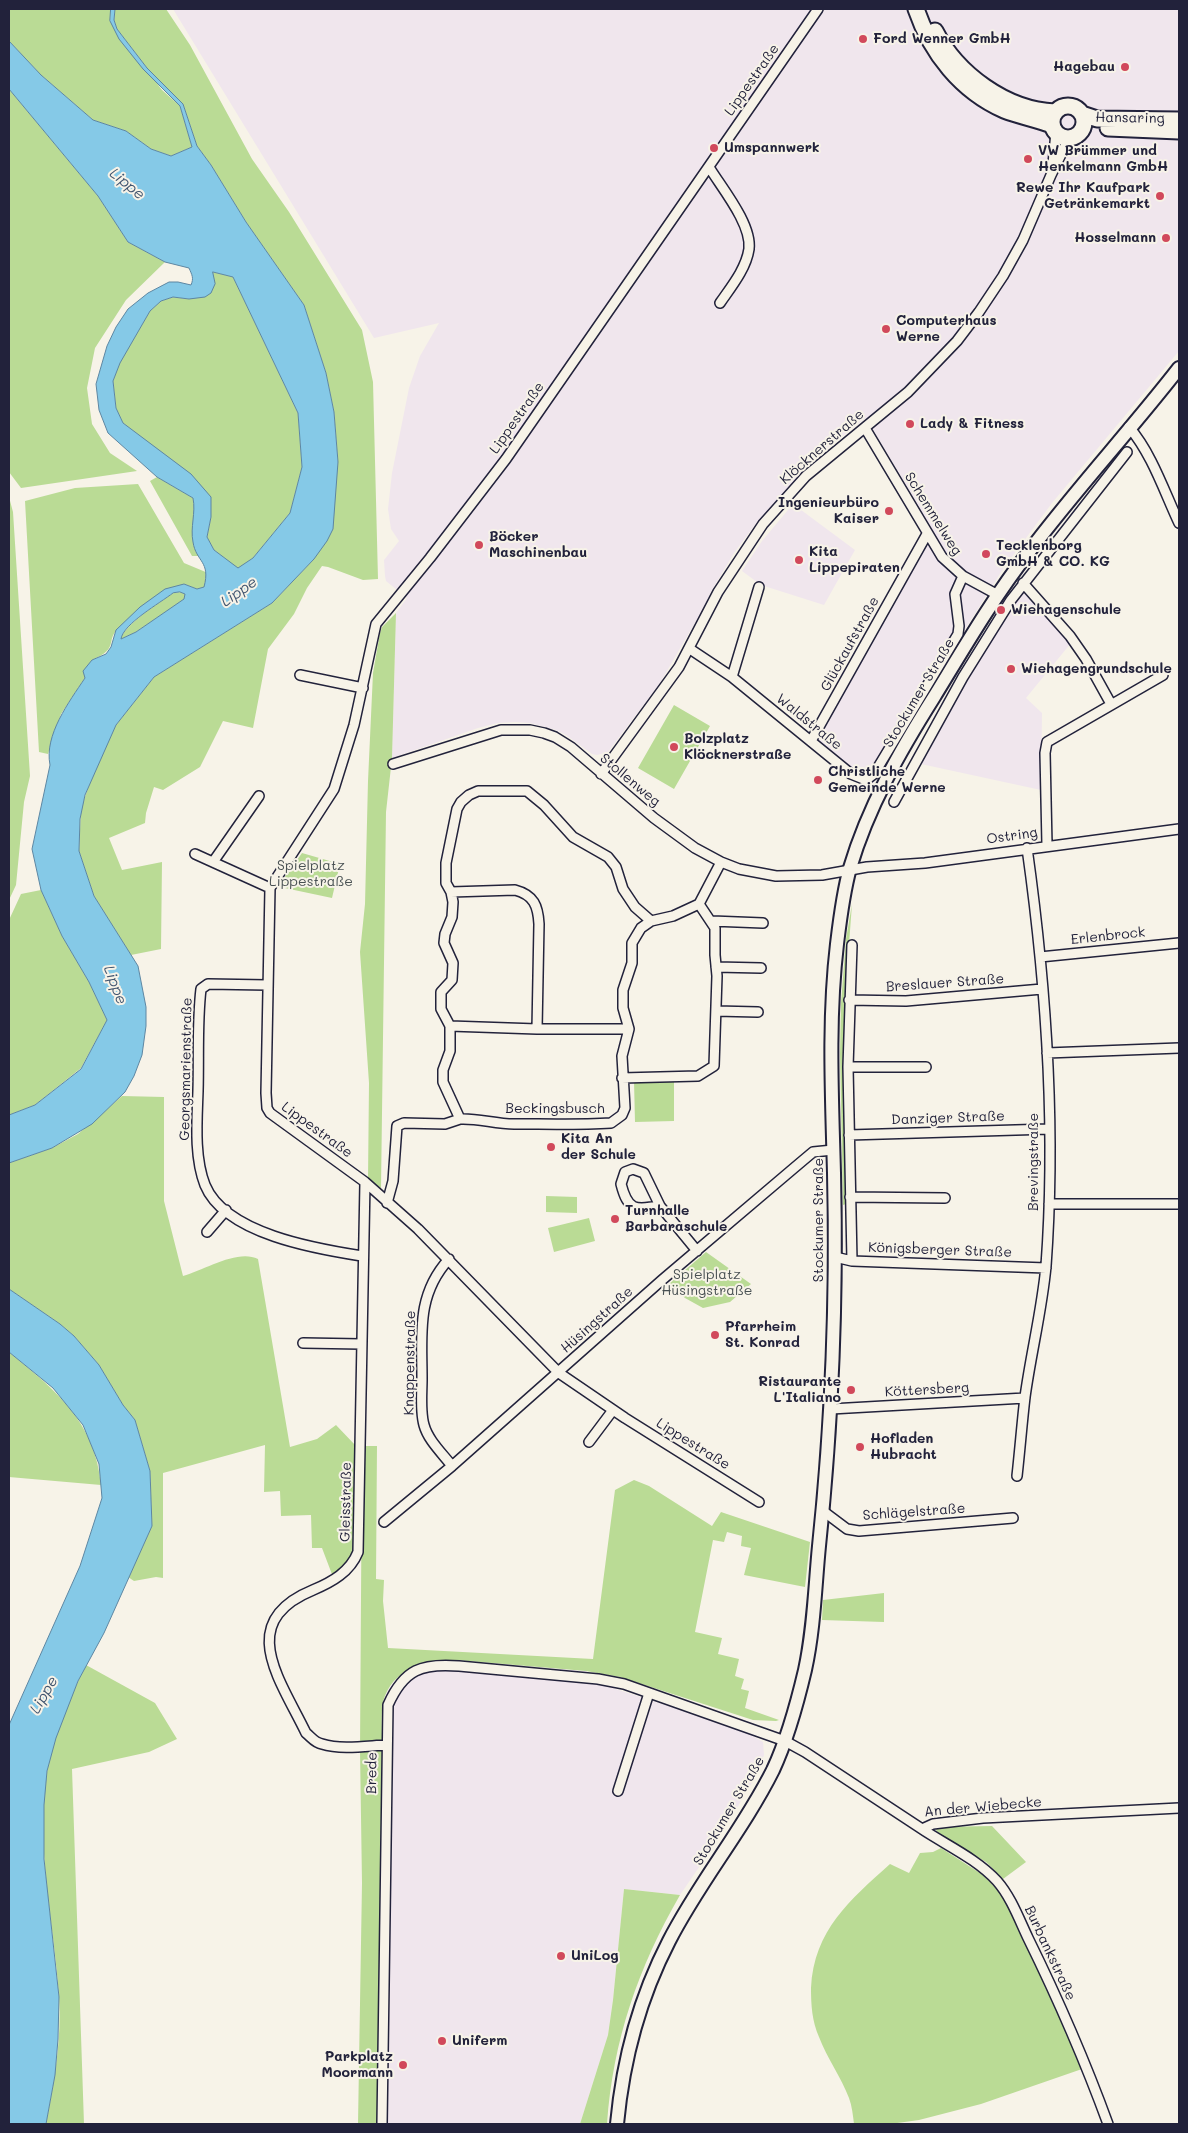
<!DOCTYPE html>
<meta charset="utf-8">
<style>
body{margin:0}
#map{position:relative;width:1188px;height:2133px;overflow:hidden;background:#f7f3e8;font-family:Mali,sans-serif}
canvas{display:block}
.frame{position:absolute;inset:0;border:10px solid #22223b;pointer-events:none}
</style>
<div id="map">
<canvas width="1188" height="2133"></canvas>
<div class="frame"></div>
</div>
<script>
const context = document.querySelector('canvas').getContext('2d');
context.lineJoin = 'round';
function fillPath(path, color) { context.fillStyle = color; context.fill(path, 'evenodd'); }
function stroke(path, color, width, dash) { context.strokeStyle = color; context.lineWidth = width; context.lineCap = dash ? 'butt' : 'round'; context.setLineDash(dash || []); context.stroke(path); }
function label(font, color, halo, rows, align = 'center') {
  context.font = font + ' Mali,sans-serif'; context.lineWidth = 4; context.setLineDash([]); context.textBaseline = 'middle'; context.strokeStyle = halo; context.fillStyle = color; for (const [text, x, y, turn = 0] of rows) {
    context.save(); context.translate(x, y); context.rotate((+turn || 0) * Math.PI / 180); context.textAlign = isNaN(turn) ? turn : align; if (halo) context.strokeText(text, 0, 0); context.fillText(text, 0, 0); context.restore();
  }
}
const built = new Path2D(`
 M173,9h1006v342l-127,152 -49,66 -46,73 -84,142 -57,-46 117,-208 -67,-112 -47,37 -18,18 -44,49 -23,31 -22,37 -12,24 -40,69 -52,69 -11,3 -5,-1 -26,-19 -10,-5 -26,-7 -15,-1 -17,1 -20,5 -86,30 4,-145 11,-15 -21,-17 -1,-5 -1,-16 15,-19 -8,-12 -3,-20 4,-36 17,-85 11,-32 19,-33 -65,15z
 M793,504l62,46 -31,55 -63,-20 -19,-14 20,-30z
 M1023,592l48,51 -45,55 16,15 -1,77 -120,-26 67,-124z
 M438,1660h19l129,11 11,12 143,46 23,13 1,13 -11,26 -34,57 -39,57 -56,-6 -11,111 -5,35 -28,89h-202l5,-421 5,-13 10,-13 24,-14z`);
const green = new Path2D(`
 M9,9h102l-1,12 52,69 18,16 12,41 -21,9 -20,-7 -25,-18 -33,-11 -52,-45 -32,-34z
 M115,9h51l24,36 62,114 37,53 73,118 11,52 5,197 -15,1 -35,-13 -6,-1 -15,22 -13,26 -26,35 -15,79 -30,-7 -23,46 -37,23 -9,-3 -8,26 -1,10 -36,15 13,32 40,-8 -1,87 -30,6 -37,-59 -15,-45 2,-43 16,-45 19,-38 38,-48 118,-74 42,-44 24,-97 -4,-50 -8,-39 -22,-68 -58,-83 -35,-57 -14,-19 -14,-42 -36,-36 -30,-39 -3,-9z
 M9,89l89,107 30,46 37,20 -39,38 -31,48 -8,40 5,36 18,29 27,18 -116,17 -12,-16z
 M213,272l20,5 65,136 4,54 -12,46 -37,45 -15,11 -24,-19 -7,-13 4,-20 -66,-76 -22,-18 -7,-15 -3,-27 6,-18 31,-52 11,-10 12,-4 16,2z
 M157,477l36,21c6,24 -7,34 7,58h-8l-42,-75z
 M138,484l46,79 24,10 -3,14 -8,2 -13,-5c-22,14 -46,28 -66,45 -13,12 2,19 -26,31l-7,18 -24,36 -13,40 -9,-2 -14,-251 50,-13z
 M9,497l4,15 17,264 -6,26 -8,83 -7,15z
 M180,592l5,2v5l-49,33 -15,7 -1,-1c13,-20 35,-32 53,-45z
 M396,613l-4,145 -6,54 -5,376 -13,-9 1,-96 -9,-131 5,-48 3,-123 5,-108 7,-40 2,-6z
 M674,705l36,21 -36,63 -36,-21z
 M302,853l38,11 -8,34 -52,-11 2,-6z
 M41,890l21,46 27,46 18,38 -26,48 -46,37 -26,10v-195l12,-26z
 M852,904l-7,94 1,206 -3,1 -3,-151 1,-51 5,-64z
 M674,1080v41l-39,1 -1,-41z
 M122,1096l42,1v104l19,75c22,-6 54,-27 75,-17l32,188 27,-8 19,-14 20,21 -2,101 -4,12 -17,18 -11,-29h-10l-1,-33 -30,1 -1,-25 -16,1 1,-47 -102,28v105l-7,-1 -22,4 -6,-4 24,-51 -2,-55 -15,-51 -12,-15 -24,-40 -25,-29 -14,-12 -51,-35v-126l43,-15 26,-14z
 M546,1196l31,1v16l-31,-1z
 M589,1218l6,23 -41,11 -6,-24z
 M706,1252l45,32 -21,18 -27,6 -18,-10 -16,-14z
 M9,1352c46,38 86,69 92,133l-92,-8z
 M362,1446h15l-1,133 8,1 -1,21 5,47 205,11 22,-169 19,-10 15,6 63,40 9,-14 89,30 -5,45 -61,-12 7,-27 -10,-2 1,-10 -15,-4 -3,10 -11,-2 -18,92 27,6 -4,16 21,5 -4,17 9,3 -3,10 8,2 -4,17 34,12 -3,1 -23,-1 -133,-43 -34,-6 -129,-11c-31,0 -65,8 -74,42 -2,11 -1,24 -1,35l-4,387h-20l4,-241 -2,-133z
 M884,1593v29l-62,-2 1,-20z
 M86,1665l69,38 22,36 -28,13 -77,17 12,355h-38c8,-42 16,-85 13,-128 -5,-75 -24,-149 -12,-224 6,-36 23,-75 39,-107z
 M992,1826l34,36 -23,17 -17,-17 -47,-27 -3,-5 1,-3z
 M941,1848l42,27 20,20 48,100 31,74 -101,35 -62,16 -29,4h-36c-1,-8 -2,-18 -5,-26 -8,-21 -22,-40 -30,-61 -7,-16 -8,-32 -8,-49 3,-58 39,-88 79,-124l19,9 11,-20 13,-1z
 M624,1889l56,6c-42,73 -67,145 -73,229h-27l28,-89 5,-35z`);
const water = new Path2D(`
 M111,9h4l-1,11 3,9 30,39 36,36 14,42 14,19 35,57 58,83 22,68 8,39 4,50 -5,67 -6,12 -13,18 -42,44 -118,74 -38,48 -31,70 -5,24 -1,32 15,45 44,70 8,41v19l-4,29 -8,21 -9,16 -33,32 -40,24 -43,15v-48l26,-10 46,-36 26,-49 -18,-38 -27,-46 -21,-46 -9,-41 18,-84c-6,-30 19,-63 35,-87l-2,-7 9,-11 14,-6 5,-7 5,-17 24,-23 25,-18 19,-5 13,5 7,-2c7,-26 -8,-25 -11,-45 -3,-15 3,-29 0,-44l-36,-21 -49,-44 -9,-23 -3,-26 11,-38 9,-19 12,-18 20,-16 21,-11h9l13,3c3,-7 1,-10 -2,-17l-24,-6 -37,-20 -30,-46 -89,-107v-48l32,34 52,45 33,11 25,18 20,7 21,-9 -12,-41 -37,-37 -24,-30 -9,-18zM213,272l20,5 65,136 4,54 -12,46 -37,45 -15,10 -24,-18 -7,-13 4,-20v-20l-20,-23 -68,-51 -7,-15 -3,-27 7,-18 30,-52 11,-10 12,-4 16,2 16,-2 6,-4 4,-9zM180,592l5,2 -1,5 -48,33 -15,7c2,-15 39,-36 52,-46z
 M9,1289l51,35 14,12 25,29 24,40 12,15 15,51 2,55 -48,107 -26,48 -22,57 -9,33 -3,34v54l15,138 -1,42 -3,36 -9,49h-37v-399l71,-159 22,-68 -3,-34 -16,-39 -30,-37 -44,-36z`);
const street = new Path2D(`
 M1053,164l3,-32
 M709,167c12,20 43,57 40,82 -3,20 -18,38 -29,54
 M1129,427c23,27 35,64 50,96
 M865,428l77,129 21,19 35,19
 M1023,583l47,53 16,23 25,45
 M690,649l42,28 119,97 15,6 8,-6 84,-140 1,-8 -4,-32 8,-18
 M300,675l63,13
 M732,677l27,-90
 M811,741l116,-207
 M393,764l108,-34h29l14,3 11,4 16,10 83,71 41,30 26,14 18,7 37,7 46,-1 45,-8 58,-4 254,-34
 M601,774l78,-107 39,-75 45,-68 43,-48 102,-84 49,-51 22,-29 24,-36 20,-36 28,-65 18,-37
 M894,802l69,-125 48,-77 116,-148
 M1047,845l-2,-92 2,-11 116,-67
 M195,854l75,34
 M213,862l46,-66
 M451,892l64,-2c19,5 23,16 24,34l-2,105
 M651,921l22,-5 26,-12 22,-42
 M712,921l51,2
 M852,945l-4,122 4,194
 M1040,957l139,-14
 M716,967l45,1
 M267,985l-59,-1 -7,5c-4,33 -2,68 -3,102 -1,30 -4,66 7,94 20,49 112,64 157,71
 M849,1000l57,1 136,-12
 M716,1011l42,1
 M450,1026l87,3h92
 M1047,1053l132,-5
 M848,1067h78
 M622,1078l76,-2 16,-10 3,-90 -2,-21v-27l-16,-24
 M849,1135l200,-6
 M365,1182l-7,370c-8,20 -26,30 -45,38 -78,32 -33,89 -7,143 5,4 9,10 16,11 19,6 44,2 64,1
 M850,1197l95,1
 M387,1203l6,-22 4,-55 7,-3 41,1 15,-5 -17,-37v-12l7,-19v-25l-9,-17v-17l11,-12 1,-17 -9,-20 1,-9 7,-17 1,-15 -2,-10 -5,-9v-20l11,-54 4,-7 8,-7 9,-4h49l17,14 29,32 35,20 8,10 7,22 12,18 16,14 -10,7 -9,15v20l-9,27v18l6,21 -7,27 3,52 -3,7 -11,8c-32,2 -65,1 -97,1 -19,0 -36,-6 -54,-5
 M1049,1204h130
 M660,1206c-25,4 -32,5 -39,-22l4,-12 8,-3 11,4 16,33 37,45
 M207,1232l19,-22
 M835,1257l17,4 194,7
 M449,1259c-33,36 -27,75 -27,120 0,14 -2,32 2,46 4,15 18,28 28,41
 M303,1343l58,1
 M831,1409l194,-11
 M589,1442l24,-32
 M1017,1476c3,-27 5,-53 8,-79 6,-44 17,-87 21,-131 10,-136 0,-283 -19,-418
 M759,1502l-134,-84 -66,-45 -141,-144 -53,-47 -95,-69 -3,-5 -1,-15 4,-205 64,-99 20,-64 22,-101 54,-66 76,-99 312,-450
 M823,1511l24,18 12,2 154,-13
 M384,1522l68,-56 210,-186 132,-112 19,-16 20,-2
 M618,1791l31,-98
 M922,1829c24,16 55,30 75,52 14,16 22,38 31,57 30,61 57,123 80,186
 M382,2124l6,-419c16,-36 34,-42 71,-39l139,13 26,5 161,57 20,11 117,77 11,-5 50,-6 196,-10`);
const secondary = new Path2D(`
 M617,2124c6,-64 22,-125 52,-183 30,-59 74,-111 104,-171 15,-32 24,-66 32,-100 9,-41 10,-83 14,-124 13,-124 18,-248 15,-373 -2,-76 -6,-153 3,-229 3,-25 6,-51 13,-76 18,-61 50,-117 84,-171 30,-49 59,-99 94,-144 48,-64 102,-122 151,-185`);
const primary = new Path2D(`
 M916,9c15,44 45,82 88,101 16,6 32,9 48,15
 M935,31c22,43 71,79 120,81
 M1052 122a16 16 0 1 1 32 0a16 16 0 1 1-32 0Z
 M1082,114l15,5 82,1
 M1108,128l71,3`);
const markers = [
 [863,39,5,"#d1495b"],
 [1125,67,5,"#d1495b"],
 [714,148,5,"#d1495b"],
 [1028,159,5,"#d1495b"],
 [1160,196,5,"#d1495b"],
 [1166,238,5,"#d1495b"],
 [886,329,5,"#d1495b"],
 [910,424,5,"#d1495b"],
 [889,511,5,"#d1495b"],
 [479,545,5,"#d1495b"],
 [986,554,5,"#d1495b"],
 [799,560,5,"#d1495b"],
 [1001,610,5,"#d1495b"],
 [1011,669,5,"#d1495b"],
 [674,747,5,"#d1495b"],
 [818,780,5,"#d1495b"],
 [551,1147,5,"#d1495b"],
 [615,1219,5,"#d1495b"],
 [715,1335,5,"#d1495b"],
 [851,1390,5,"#d1495b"],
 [860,1447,5,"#d1495b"],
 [561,1956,5,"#d1495b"],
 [442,2041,5,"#d1495b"],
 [403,2065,5,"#d1495b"]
];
const poiNames = [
 ["Ford Wenner GmbH",873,39],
 ["Hagebau",1115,67,"right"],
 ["Umspannwerk",724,148],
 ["VW Brümmer und",1038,151],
 ["Henkelmann GmbH",1038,167],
 ["Rewe Ihr Kaufpark",1150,188,"right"],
 ["Getränkemarkt",1150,204,"right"],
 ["Hosselmann",1156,238,"right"],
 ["Computerhaus",896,321],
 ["Werne",896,337],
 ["Lady & Fitness",920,424],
 ["Ingenieurbüro",879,503,"right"],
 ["Kaiser",879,519,"right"],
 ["Böcker",489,537],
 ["Maschinenbau",489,553],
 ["Tecklenborg",996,546],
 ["GmbH & CO. KG",996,562],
 ["Kita",809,552],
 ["Lippepiraten",809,568],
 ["Wiehagenschule",1011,610],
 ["Wiehagengrundschule",1021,669],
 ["Bolzplatz",684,739],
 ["Klöcknerstraße",684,755],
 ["Christliche",828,772],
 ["Gemeinde Werne",828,788],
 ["Kita An",561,1139],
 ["der Schule",561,1155],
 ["Turnhalle",625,1211],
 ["Barbaraschule",625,1227],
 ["Pfarrheim",725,1327],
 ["St. Konrad",725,1343],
 ["Ristaurante",841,1382,"right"],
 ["L'Italiano",841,1398,"right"],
 ["Hofladen",870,1439],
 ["Hubracht",870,1455],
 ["UniLog",571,1956],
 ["Uniferm",452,2041],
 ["Parkplatz",393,2057,"right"],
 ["Moormann",393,2073,"right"]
];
const streetNames = [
 ["Lippestraße",752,80,-55],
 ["Hansaring",1130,118,1],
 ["Lippestraße",517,418,-55],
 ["Klöcknerstraße",822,447,-41],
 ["Schemmelweg",933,514,58],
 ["Glückaufstraße",850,644,-61],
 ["Stockumer Straße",919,693,-59],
 ["Waldstraße",809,722,39],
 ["Stollenweg",630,780,40],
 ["Ostring",1012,836,-8],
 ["Erlenbrock",1108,936,-6],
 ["Breslauer Straße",945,983,-4],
 ["Georgsmarienstraße",186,1069,-89],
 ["Beckingsbusch",555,1109],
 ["Danziger Straße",948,1118,-2],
 ["Lippestraße",317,1130,36],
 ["Brevingstraße",1034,1162,-90],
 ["Stockumer Straße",819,1220,-90],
 ["Königsberger Straße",940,1250,2],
 ["Hüsingstraße",597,1320,-42],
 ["Knappenstraße",410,1363,-89],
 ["Köttersberg",927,1390,-3],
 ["Lippestraße",693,1444,32],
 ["Gleisstraße",346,1502,-89],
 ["Schlägelstraße",914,1512,-4],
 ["Brede",372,1773,-89],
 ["An der Wiebecke",983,1807,-5],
 ["Stockumer Straße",729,1811,-59],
 ["Burbankstraße",1050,1953,65]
];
const parkNames = [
 ["Spielplatz",311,866],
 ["Lippestraße",311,882],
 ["Spielplatz",707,1275],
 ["Hüsingstraße",707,1291]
];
const waterNames = [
 ["Lippe",127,184,39],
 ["Lippe",239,592,-35],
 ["Lippe",115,985,69],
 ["Lippe",44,1695,-60]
];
fillPath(built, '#f0e6ed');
fillPath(green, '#badb95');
fillPath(water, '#85c9e7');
stroke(water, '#5d86a2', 1);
stroke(street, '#22223b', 12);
stroke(secondary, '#22223b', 16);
stroke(primary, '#22223b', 19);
stroke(street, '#f7f3e8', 9);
stroke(secondary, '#f7f3e8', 12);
stroke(primary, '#f7f3e8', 15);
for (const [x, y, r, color] of markers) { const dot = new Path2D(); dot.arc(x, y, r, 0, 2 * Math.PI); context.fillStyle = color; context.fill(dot); stroke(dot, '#f7f3e8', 2); }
label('bold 14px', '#22223b', '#f7f3e8', poiNames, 'left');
label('14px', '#22223b', '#f7f3e8', streetNames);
label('14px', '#485052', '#f7f3e8', parkNames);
label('italic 15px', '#40546f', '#f7f3e8', waterNames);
</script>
